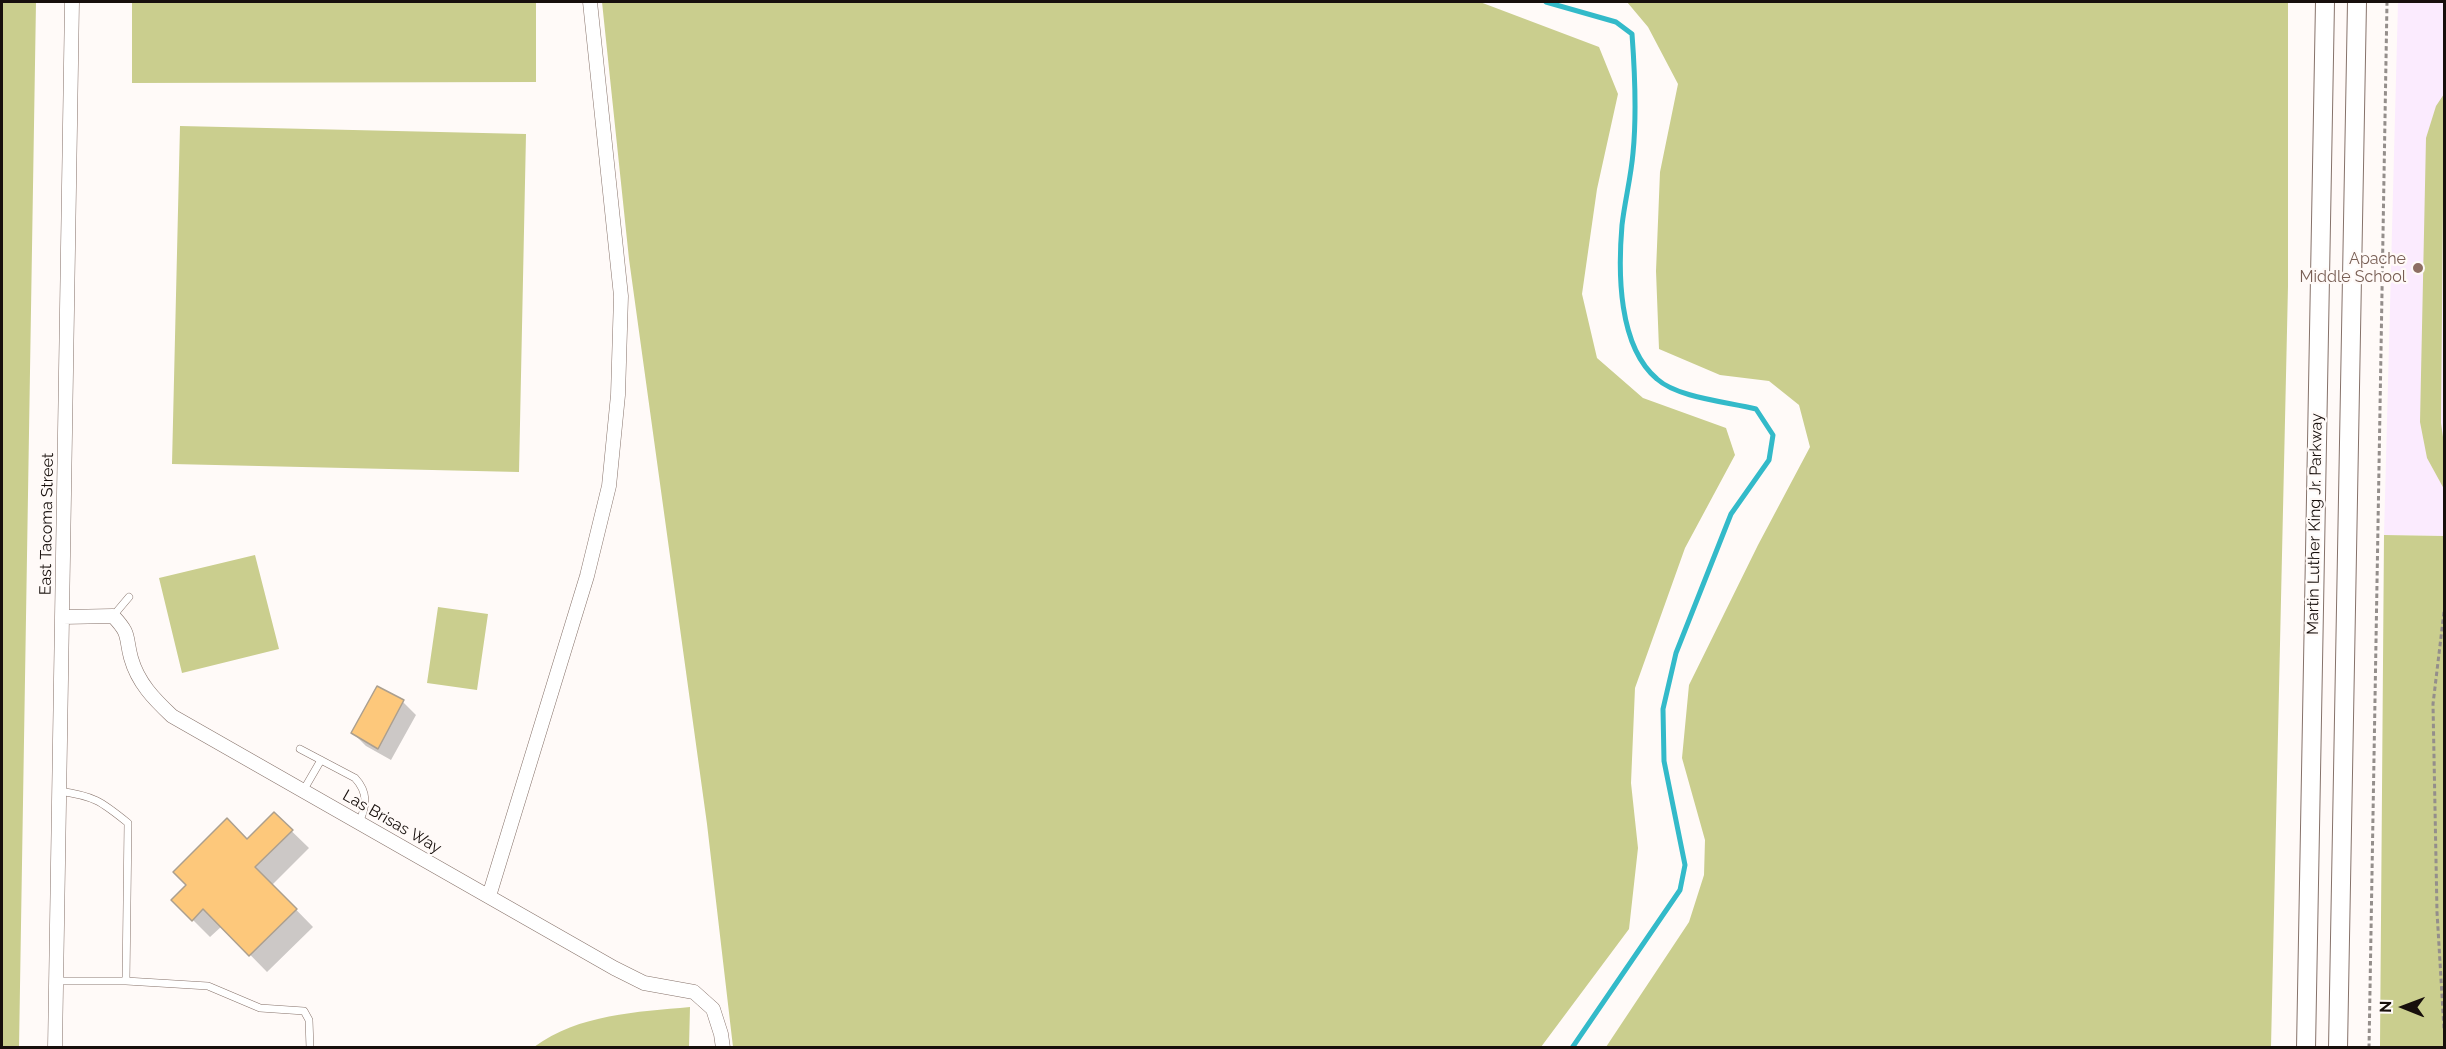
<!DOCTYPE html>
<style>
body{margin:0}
#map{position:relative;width:2446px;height:1049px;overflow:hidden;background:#fffaf8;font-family:Raleway,sans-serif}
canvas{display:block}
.frame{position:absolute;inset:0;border:3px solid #170f0c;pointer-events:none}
.north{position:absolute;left:2374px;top:977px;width:60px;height:60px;-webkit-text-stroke:4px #fffaf8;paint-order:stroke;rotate:271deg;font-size:16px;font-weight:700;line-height:24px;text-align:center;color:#170f0c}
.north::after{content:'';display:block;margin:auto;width:21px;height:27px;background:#170f0c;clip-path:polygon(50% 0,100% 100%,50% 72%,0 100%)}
</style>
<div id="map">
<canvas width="2446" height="1049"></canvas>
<div class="frame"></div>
<div class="north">N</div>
</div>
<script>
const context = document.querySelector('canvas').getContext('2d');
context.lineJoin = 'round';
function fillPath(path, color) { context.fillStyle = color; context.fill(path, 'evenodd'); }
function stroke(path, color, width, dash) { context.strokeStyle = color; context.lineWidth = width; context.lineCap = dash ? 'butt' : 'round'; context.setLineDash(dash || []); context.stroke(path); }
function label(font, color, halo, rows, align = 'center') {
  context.font = font + ' Raleway,sans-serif'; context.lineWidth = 4.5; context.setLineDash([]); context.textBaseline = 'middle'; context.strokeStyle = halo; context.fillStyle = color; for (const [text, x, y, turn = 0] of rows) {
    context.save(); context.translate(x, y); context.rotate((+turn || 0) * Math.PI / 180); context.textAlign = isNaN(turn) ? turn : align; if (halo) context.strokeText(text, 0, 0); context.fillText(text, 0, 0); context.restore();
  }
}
const education = new Path2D(`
 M2398,2h46v534l-60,-1z`);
const green = new Path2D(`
 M2,2h34l-17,1046 -17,-1z
 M132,2h404v80l-404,1z
 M602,2h878l119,45 19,47 -21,95 -15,105 15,64 46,40 83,30 9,27 -50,93 -50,140 -4,95 7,65 -9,81 -88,118h-808l-26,-223 -78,-565z
 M1627,2h661v284l-17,761h-665l83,-125 15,-47 1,-35 -23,-82 7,-73 69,-140 52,-98 -11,-42 -30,-24 -49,-6 -61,-26 -3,-78 4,-99 18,-88 -30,-57z
 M2444,94l-3,329 3,21v45l-17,-31 -7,-36 6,-284 10,-32z
 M180,126l346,8 -7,338 -347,-8z
 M2384,535l60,1v511h-64z
 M255,555l24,94 -97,24 -23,-95z
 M438,607l50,7 -11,76 -50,-7z
 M690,1007l-1,40h-155c45,-33 103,-35 156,-40z`);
const shadow = new Path2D(`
 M378,688l25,14 13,13 -25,45 -25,-14 -13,-13z
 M274,814l35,34 -37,37 41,42 -46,45 -45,-46 -12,11 -37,-37 15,-15 60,-45z`);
const stream = new Path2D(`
 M1546,2l70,20 16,12c3,40 5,79 1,119 -2,24 -8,47 -11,72 -4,47 -4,121 35,154 21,19 72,23 99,30l17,26 -4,25 -38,54 -55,139 -13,56 1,52 21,104 -5,25 -108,158`);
const building = new Path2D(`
 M377,686l27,14 -26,49 -27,-16z
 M274,812l19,18 -38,37 42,42 -48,47 -46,-47 -11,12 -21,-21 15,-15 -13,-13 54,-54 20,21z`);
const path = new Path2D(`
 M2444,612l-11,92 4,208 7,117
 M2369,1048l18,-1046`);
const service = new Path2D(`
 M113,616l16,-19
 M300,749l55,29c13,14 12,28 4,44
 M303,791l18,-31
 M56,981h70l2,-158c-27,-22 -34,-27 -69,-32
 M126,981l82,5 52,22 44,3 5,9 1,28`);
const minor = new Path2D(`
 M63,617l50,-1c18,19 12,20 18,42 7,25 23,41 41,58l442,252 30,15 50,9 19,17 8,25 2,14
 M489,896l98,-320 22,-90 9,-91 3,-99 -31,-294
 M55,1048l17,-1046`);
const tertiary = new Path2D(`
 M2306,1048l19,-1046
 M2338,1048l19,-1046`);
const markers = [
 [2418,268,6,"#8d6e63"]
];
const educationNames = [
 ["Apache",2406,259],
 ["Middle School",2406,277]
];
const streetNames = [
 ["East Tacoma Street",47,524,-89],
 ["Martin Luther King Jr. Parkway",2315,524,-89],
 ["Las Brisas Way",392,822,30]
];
fillPath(education, '#fbebfe');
fillPath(green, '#cace8e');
fillPath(shadow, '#0003');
stroke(stream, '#33bac9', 5);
fillPath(building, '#fdc87b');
stroke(building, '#ab9f8f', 1.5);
stroke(service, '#86726a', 8);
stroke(minor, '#86726a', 15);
stroke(tertiary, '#86726a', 20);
stroke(path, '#948e8b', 3, [4.5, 3]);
stroke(service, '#fff', 7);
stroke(minor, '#fff', 14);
stroke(tertiary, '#fff', 18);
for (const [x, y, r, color] of markers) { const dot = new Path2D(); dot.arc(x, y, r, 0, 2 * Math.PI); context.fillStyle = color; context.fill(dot); stroke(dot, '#fffaf8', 2); }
label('16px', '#785e54', '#fffaf8', educationNames, 'right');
label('16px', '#170f0c', '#fffaf8', streetNames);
</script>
